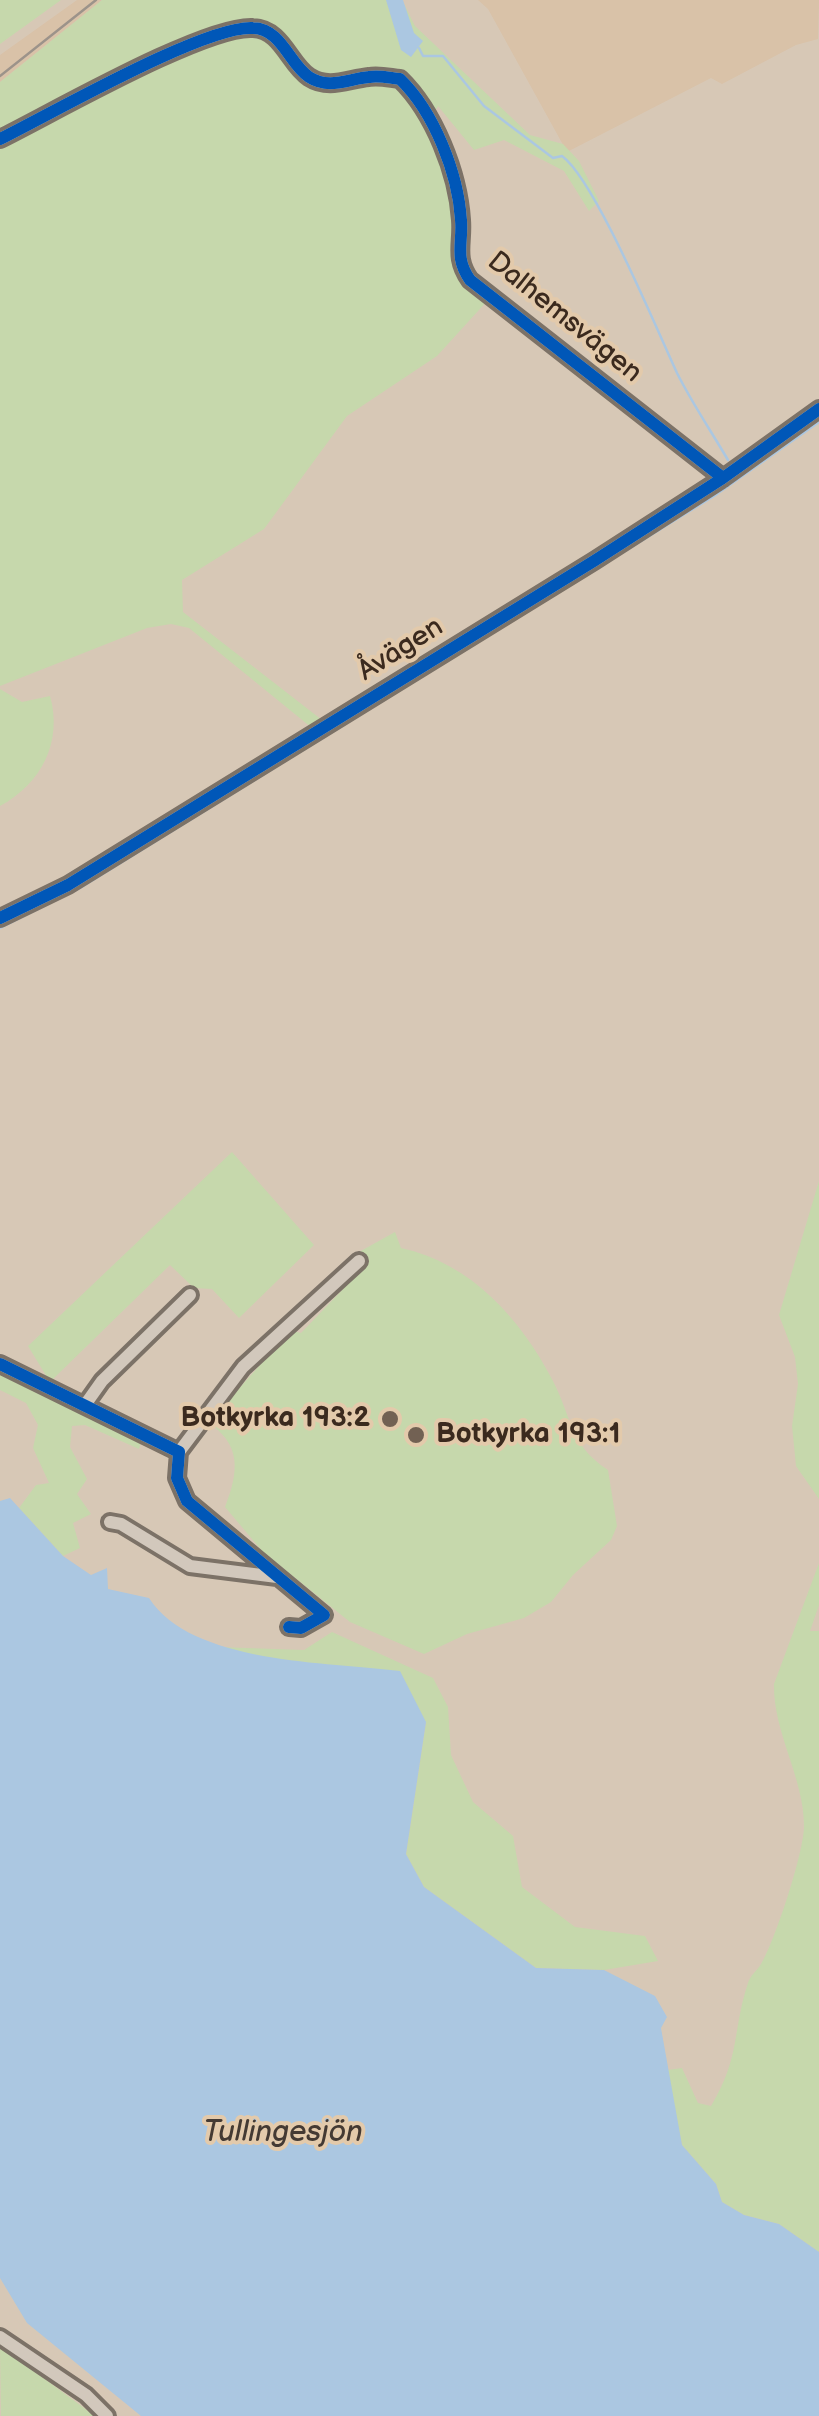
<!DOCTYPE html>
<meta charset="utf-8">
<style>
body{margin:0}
canvas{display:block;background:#d7c8b6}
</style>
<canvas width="819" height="2416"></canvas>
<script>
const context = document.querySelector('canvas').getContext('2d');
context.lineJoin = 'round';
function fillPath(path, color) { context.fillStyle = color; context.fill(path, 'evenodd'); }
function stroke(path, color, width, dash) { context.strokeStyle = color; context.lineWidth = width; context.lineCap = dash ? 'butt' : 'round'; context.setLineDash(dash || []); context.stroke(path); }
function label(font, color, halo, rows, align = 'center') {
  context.font = font + ' "Balsamiq Sans",sans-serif'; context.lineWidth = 8; context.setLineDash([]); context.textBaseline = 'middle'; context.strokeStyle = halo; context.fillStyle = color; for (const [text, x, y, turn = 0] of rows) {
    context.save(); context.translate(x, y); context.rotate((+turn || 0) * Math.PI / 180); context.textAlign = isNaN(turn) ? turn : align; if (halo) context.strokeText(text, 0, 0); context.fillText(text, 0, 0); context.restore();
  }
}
const built = new Path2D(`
 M77,0h25l-102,82v-27z
 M478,0h341l-1,39 -22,6 -74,39 -11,-6 -144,74 -79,-143z`);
const green = new Path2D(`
 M0,0h61l-61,44z
 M102,0h300l13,26 115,109 33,9 16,17 20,40 -10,10 -25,-40 -60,-31 -30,10 -36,-44 -4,7 -37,-39c-23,2 -63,13 -83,0 -22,-13 -27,-46 -55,-51 -43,-8 -211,87 -259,110v-51z
 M249,31l21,7 36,42c25,0 61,-7 85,3 33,14 60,105 64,139 1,15 -7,31 0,46 7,13 22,22 34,31l-52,57 -90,60 -83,113 -82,51 1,32 139,108 -10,8 -123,-100 -18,-4 -24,4 -147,58v-543l193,-95z
 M0,689l22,13 28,-6c13,46 -9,88 -50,110z
 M232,1152l82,93 -75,73 -27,-29 -18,-1 -24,-23 -120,117 -22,-36z
 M819,1181v318l-23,-33 -4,-40 6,-42 -3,-27 -16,-42z
 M395,1232l6,16c70,15 120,71 152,133 20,39 16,63 55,89l9,56 -6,14 -38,35 -22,27 -27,16 -57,16 -43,20 -74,-32 -87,-70 -38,-45c14,-36 17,-63 -19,-86l13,-19 7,1 34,-38 -1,-7 34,-27 8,2 46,-48 -8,-12 11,-16z
 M0,1373l49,25 6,-2 87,43 -3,10 -54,-24 -13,1 -2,21 17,32 -10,15 14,20 -18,9 7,25 -17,8 -44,-48 17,-23 13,-2 -16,-35 5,-23 -12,-22 -26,-13z
 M819,1563v42l-9,26h9v621l-40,-28 -35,-9 -22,-13 -6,-18 -34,-39 -15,-75 15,-2 16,35 13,3c30,-50 21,-75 37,-123 2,-8 9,-12 13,-19 14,-23 43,-112 43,-138 0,-49 -31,-93 -30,-142z
 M332,1632l101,46 15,29 3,48 22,47 40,34 9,51 53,40 70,9 13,25 -54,9 -68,-2 -112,-81 -18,-33 20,-132 -209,-75 87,3z
 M0,2346l95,70h-94z`);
const water = new Path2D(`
 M386,0h17l11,33 9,8 -12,16 -10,-7z
 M10,1498l53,58 28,19 16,-7 1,21 41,9c42,66 179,64 251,73l26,51 -20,132 18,33 112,81 68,2 51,26 12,21 -6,11 21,117 34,39 6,18 22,13 35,9 40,28v164h-678l-114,-93 -27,-45v-777z`);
const stream = new Path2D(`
 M419,48l4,8h20l41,50 69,52 9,-2c33,24 94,172 115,217 15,30 34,58 51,87
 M0,928l80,-40 634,-392 105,-74`);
const minor = new Path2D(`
 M0,139c51,-25 205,-114 253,-111 29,1 36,36 56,49 20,13 39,2 60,0 10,-2 21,1 31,2 34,33 58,94 61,141 2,24 -7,37 9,60l253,198
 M0,918l68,-33 526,-324 129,-83 96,-69
 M0,1364l179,88 -2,26 10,23 137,114 -23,13 -12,-1
 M85,1405l17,-24 88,-86
 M179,1452l64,-85 116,-106
 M110,1522l11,2 69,42 87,11
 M0,2337l86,58 21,21`);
const rail = new Path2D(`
 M0,76l96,-76`);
const cycleway = new Path2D(`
 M0,139c51,-25 205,-114 253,-111 29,1 36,36 56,49 20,13 39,2 60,0 10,-2 21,1 31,2 34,33 58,94 61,141 2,24 -7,37 9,60l253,198
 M0,918l68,-33 526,-324 129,-83 96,-69
 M0,1364l179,88 -2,26 10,23 137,114 -23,13 -12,-1`);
const markers = [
 [390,1419,10,"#726153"],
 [416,1435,10,"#726153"]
];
const streetNames = [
 ["Dalhemsvägen",564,318,39],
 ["Åvägen",401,650,-32]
];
const poiNames = [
 ["Botkyrka 193:2",370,1419],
 ["Botkyrka 193:1",436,1435,"left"]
];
const waterNames = [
 ["Tullingesjön",283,2133]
];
fillPath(built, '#d9c2a8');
fillPath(green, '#c6d8ac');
fillPath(water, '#abc7e1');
stroke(stream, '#abc7e1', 2.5);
stroke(minor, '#7c7267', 20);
stroke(minor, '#d2c8bc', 12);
stroke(rail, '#9c938a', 2.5);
stroke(cycleway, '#0057b8', 12);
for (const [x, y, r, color] of markers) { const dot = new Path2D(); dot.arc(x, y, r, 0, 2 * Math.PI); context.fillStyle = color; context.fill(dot); stroke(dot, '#e3caab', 4); }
label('28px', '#3b2a1e', '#e3caab', streetNames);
label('bold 28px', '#3b2a1e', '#e3caab', poiNames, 'right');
label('italic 30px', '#443a33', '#e3caab', waterNames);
</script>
